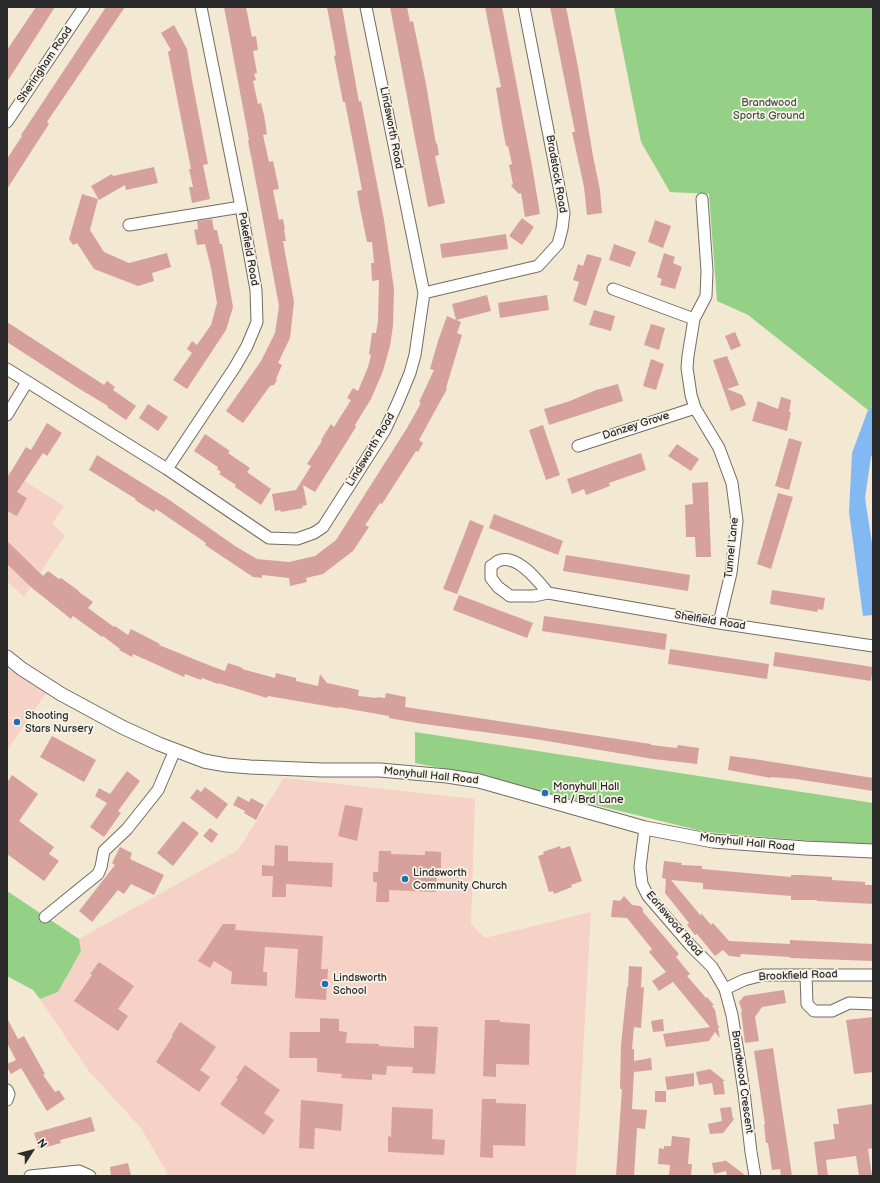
<!DOCTYPE html>
<style>
body{margin:0}
#map{position:relative;width:880px;height:1183px;overflow:hidden;background:#f3e8d2;font-family:"Balsamiq Sans",sans-serif}
canvas{display:block}
.frame{position:absolute;inset:0;border:8px solid #2b2b2b;pointer-events:none}
.north{position:absolute;left:12px;top:1131px;width:40px;height:40px;-webkit-text-stroke:3px #f7f3e8;paint-order:stroke;rotate:54deg;font-size:11px;font-weight:700;line-height:16px;text-align:center;color:#2b2b2b}
.north::after{content:'';display:block;margin:auto;width:14px;height:18px;background:#2b2b2b;clip-path:polygon(50% 0,100% 100%,50% 72%,0 100%)}
</style>
<div id="map">
<canvas width="880" height="1183"></canvas>
<div class="frame"></div>
<div class="north">N</div>
</div>
<script>
const context = document.querySelector('canvas').getContext('2d');
context.lineJoin = 'round';
function fillPath(path, color) { context.fillStyle = color; context.fill(path, 'evenodd'); }
function stroke(path, color, width, dash) { context.strokeStyle = color; context.lineWidth = width; context.lineCap = dash ? 'butt' : 'round'; context.setLineDash(dash || []); context.stroke(path); }
function label(font, color, halo, rows, align = 'center') {
  context.font = font + ' "Balsamiq Sans",sans-serif'; context.lineWidth = 3.5; context.setLineDash([]); context.textBaseline = 'middle'; context.strokeStyle = halo; context.fillStyle = color; for (const [text, x, y, turn = 0] of rows) {
    context.save(); context.translate(x, y); context.rotate((+turn || 0) * Math.PI / 180); context.textAlign = isNaN(turn) ? turn : align; if (halo) context.strokeText(text, 0, 0); context.fillText(text, 0, 0); context.restore();
  }
}
const built = new Path2D(`
 M7,470l57,36 -12,18 13,11 -41,62 -17,-16z
 M7,668l39,25 -39,58z
 M284,778l191,21 -4,125 14,14 106,-26 -15,264h-409l-1,-5 -25,-43 -53,-58 -48,-71 18,-7 23,-41 -2,-12 159,-89z`);
const green = new Path2D(`
 M614,7h259v398l-5,5 -120,-95 -31,-14 -8,-107 -39,-2 -29,-50z
 M415,732l458,71v43l-167,-14 -250,-61 -41,-8z
 M7,891l72,48 2,12 -23,41 -18,7 -7,-9 -26,-14z`);
const water = new Path2D(`
 M873,405v49l-2,3 -6,41 8,52v65l-10,1 -14,-104 3,-59 16,-43z`);
const building = new Path2D(`
 M36,7h19l-48,75v-32z
 M106,7h19l-78,115 2,2 -42,65v-30l15,-23 -1,-1z
 M224,7h22l6,30 4,-1 2,14 -5,1 4,22 -3,1 2,6 -3,1 5,23 3,-1 3,12 3,19 -4,1 6,27 4,-1 6,28 -6,1 6,30 4,-1 2,10h-1l2,12h-3l11,61 -4,36 -12,25 4,2 -6,14 1,1 -3,5 -4,1 -27,37 -17,-12 35,-50 14,-28 4,-27 -26,-140 -5,-25 1,-1z
 M327,7h15l17,95 2,-1 23,119 10,69 -1,37 -3,20 -7,25 -12,28 -16,26 1,2 -41,65 -12,-7 4,20 -5,1 1,2 -22,4 -1,-2 -5,1 -3,-17 24,-4 15,-24 -4,-2 15,-23 -1,-1 10,-16 3,3 17,-27 -4,-2 6,-10 5,3 10,-24 3,-12 -2,-1 3,-21h4l2,-12 1,-41 -7,1 -1,-18h3l-2,-21h-5l-8,-39 -2,-12 5,-1 -2,-11 -15,-77h-2l-9,-46 2,-1z
 M390,7h17l3,15 3,-1 13,63 10,60 1,-1 2,12 -4,1 10,47 -17,4z
 M485,7h17l30,159 8,48 -15,3 -4,-24 -2,1 -8,-8 2,-2 -4,-19 3,-1 -4,-18h-2l-4,-21 -6,-37 5,-1z
 M550,7h16l12,60 15,89 7,34 2,23 -15,2 -3,-28 -12,-55h3z
 M174,25l13,24 5,31 16,84 -5,1 7,34 -18,4 -3,-16h4l-4,-18h2l-23,-117 3,-2 -10,-17z
 M154,167l4,16 -32,7 -1,-5 -26,15 -8,-14 21,-12 1,2z
 M82,194l16,5 -8,31 14,22 25,11 38,-10 4,14 -19,6 2,8 -16,5 -44,-17 -17,-26 -4,2 -4,-6z
 M522,218l12,9 -12,18 -13,-9z
 M212,219l2,11h3l3,14h2l11,63 -7,23 -39,59 -14,-9 19,-27 -5,-4 5,-8 5,4 14,-20 6,-22 -6,-35 -6,-24 -8,1 -3,-15 4,-1 -1,-8z
 M655,220l16,6 -8,22 -15,-6z
 M506,234l2,15 -66,9 -2,-14z
 M614,244l22,8 -6,15 -21,-7z
 M664,253l11,4 -2,6 9,4 -7,22 -15,-4 2,-6 -5,-2z
 M587,254l15,4 -16,48 -13,-5 6,-19 -6,-2 5,-16 5,2z
 M487,295l4,16 -35,9 -4,-16z
 M547,295l2,15 -49,8 -2,-15z
 M594,310l21,6 -4,15 -22,-6z
 M447,316l14,6 -4,11 5,2 -16,53 1,1 -28,51 4,3 -5,9 -2,-1 -34,53 -2,-1 -12,18 -3,4 4,2 -16,24 -30,23 -17,4 1,4 -17,4 -1,-8 -27,-3v3l-9,-1 -48,-32 1,-2 -50,-34 -2,3 -19,-12 1,-1 -47,-29 8,-15 71,44 67,47 22,13 32,3 26,-6 21,-16 71,-112 14,-25 -2,-1 15,-32 -4,-1 8,-28z
 M7,322l97,63 3,-4 8,6 -2,3 23,16 -10,14 -19,-13 1,-1 -30,-18 -71,-46z
 M651,324l14,4 -6,22 -15,-5z
 M735,332l6,14 -10,4 -6,-14z
 M727,356l12,29 -12,4 15,6 4,10 -15,6 -18,-51z
 M651,359l13,5 -8,26 -13,-4z
 M618,384l5,17 -74,24 -5,-16 26,-8 26,-11z
 M781,397l10,3 -2,12h2l-4,19 -35,-10 6,-20 20,8z
 M148,404l20,13 -10,14 -19,-13z
 M47,423l15,10 -15,23 -4,-3 -26,39 10,6 -10,18 -10,-5v-33l19,-31 5,3z
 M543,425l17,50 -14,5 -17,-50z
 M205,434l25,17 -2,2 22,15 -3,4 24,17 -10,16 -26,-18 1,-2 -17,-11 2,-2 -4,-3 1,-2 -24,-16z
 M789,438l13,4 -13,48 -14,-4z
 M677,444l22,15 -8,12 -23,-15z
 M641,453l5,17 -37,13 1,3 -24,9 -2,-6 -12,5 -5,-15z
 M708,482l3,75h-15l-1,-20h-9l-1,-32 8,-1 -1,-21z
 M778,493l15,4 -22,72 -14,-5z
 M494,514l69,27 -5,14 -69,-27z
 M470,520l14,6 -27,68 -14,-5z
 M7,541l36,35 5,-5 11,8 2,-1 18,13v1l14,10 -5,6 26,19 1,-1 13,9 3,-6 29,15 -1,1 52,21 14,5 3,-8 15,5 -1,1 33,9 1,-5 20,5v3l22,5 2,-12 7,9 32,7 -1,6 19,2v-1l8,1 1,-5 20,4 -1,10 226,34 20,3v1l26,3 1,-3 21,3 -2,16 -44,-5 -118,-20 -118,-16 -28,-5v-2l-51,-9v1l-70,-12 -1,2 -49,-15v1l-16,-6 -1,2 -16,-6 -1,3 -51,-23 -1,3 -13,-7 1,-1 -17,-13 -1,1 -29,-21 -2,3 -39,-31 -25,-24z
 M566,555l124,20 -2,16 -125,-20z
 M772,590l53,8 -2,12 -5,-1 -1,3 -47,-8z
 M459,595l74,28 -6,15 -74,-28z
 M544,616l123,18 -2,16 -123,-19z
 M670,649l99,15 -2,15 -99,-15z
 M775,652l98,15 -2,14 -98,-15z
 M52,736l44,24 -12,22 -44,-25z
 M730,756l24,3 119,19v13l-77,-12 -25,-2v1l-43,-8z
 M127,771l13,10 -22,30 3,2 -17,24 -14,-10 17,-24 -12,-7 4,-8 11,6z
 M12,775l26,19 -19,27 35,26 -5,7 10,7 -15,20 -37,-27v-71z
 M205,787l23,17 -11,15 -27,-21 7,-9 4,3z
 M238,796l11,6 2,-4 13,7 -8,15 -12,-7 1,-2 -12,-6z
 M345,805l18,3 -6,33 -19,-5z
 M183,821l16,12 -26,33 -16,-13z
 M210,828l8,6 -6,9 -9,-7z
 M275,845l13,1v15l45,2 -1,24 -46,-3v13h-14l1,-21h-11v-11l12,1z
 M560,846l1,3 9,-3 12,35 -11,4 1,2 -18,7 -1,-3 -4,1 -11,-36 6,-2 -1,-2z
 M120,847l12,6 -2,6 34,16 -10,20 -23,-11 -7,10 -6,-4 -26,32 -13,-11 36,-46 -3,-2z
 M379,851h12v3l28,1h6v-4l16,1v16h-4l-1,24 -47,-2v12h-13l1,-20h-4v-10h5z
 M664,861l18,2 -1,2 21,1v3l89,8v-2h11l30,2v3l33,2v3h8v19l-56,-3v-1h-26v-4l-88,-7v-6l-32,-3 30,36v-3l10,12 2,-2 16,18 61,3v-4l83,4v17l-83,-3v-1l-49,-3 -1,3 -11,-1 -6,-6 -8,6 -18,-22 -2,1 -8,-10 2,-2 -24,-30 1,-14 -4,-1z
 M624,896l8,9 8,1 3,3v3l36,42 -3,3 14,17 -3,2 19,22 1,-1 7,8 -2,1 3,4 3,16h2l-2,2 2,10 -5,-6 -6,9 -43,6 -3,-13 47,-7 -37,-45 -14,9 -7,-10 14,-9 -17,-20 3,-3 -25,-31 -16,-1 2,-17 7,1z
 M223,924h13l-1,6 88,6 -2,33h7l-2,31 -31,-2 3,-49 -33,-2 -2,25h4v14l-36,-2 1,-12 -18,-11 -4,7 -12,-7z
 M99,962l35,24 -16,23 10,7 -10,15 -44,-30 18,-26 -2,-1z
 M629,966l13,1 -1,21 3,-1 -3,41 -7,-1 -2,22h2v12l17,-3 1,12 -18,2 -2,37 15,1 -2,19 -8,-1 -3,48h-18l6,-87h-2l1,-44 6,-58h1z
 M784,990l2,13 -24,4 -7,10 4,24 -14,2 -4,-31 1,-1 -3,-9 5,-6z
 M873,1017v55l-19,2 -8,-54z
 M7,1018l11,21 6,-3 21,38 -2,1 12,17 4,-2 6,9 -18,12 -26,-43 -10,6 -4,-7v-3l9,-4 -9,-17z
 M320,1018l19,1v12l8,1 -1,11 33,1v2l35,2v-22l24,1 -3,47 -23,-1 1,-6 -26,-1 -1,9 -14,-1v6l-31,-2 1,-4 -25,-2v-14h-28l1,-26h30z
 M663,1019l1,12 -11,1 -2,-11z
 M485,1020h15v2l30,2 -1,41 -33,-1v13l-13,-1z
 M180,1022l36,25 -16,23 10,7 -11,15 -43,-30 17,-26 -1,-1z
 M773,1048l19,128h-11l-1,-7 -8,1 -4,-27h-2l-2,-18 1,-1 -11,-73z
 M245,1065l35,25 -16,23 10,7 -10,15 -44,-31 18,-25 -2,-1z
 M710,1069l15,12h-2l2,13 -11,1 -2,-12 -13,2 -3,-13z
 M694,1073v13l-27,4 -2,-13z
 M655,1091h11v11h-11z
 M482,1099h14v4l30,1 -1,42 -32,-1v13l-13,-1z
 M301,1100l42,4 -2,27 -26,-3 -1,21 -15,-1z
 M873,1104v44l-5,1 4,27h-13l-3,-20 -30,4 2,16h-10l-4,-34 21,-3 -2,-15h6l-2,-15z
 M392,1107l41,2 -1,30 13,1 -1,15 -56,-3v-16l3,1z
 M731,1107l2,12 2,-1 -12,15 -13,1 -2,-10 14,-3 -2,-13z
 M91,1117l4,14 -35,9 1,3 -22,6 -5,-16z
 M672,1136l18,2 -2,26h4l-1,12h-22l1,-11 -12,-1 1,-16 5,1v-3h7z
 M725,1160l12,9 9,7h-19l-1,-5 -12,3 -2,-11 13,-2z
 M128,1163l3,13h-20l-1,-9z`);
const minor = new Path2D(`
 M7,122l77,-115
 M702,199l5,72 -1,25 -12,23 -6,37 -1,12 4,27 4,13 24,40 13,35 5,38 -6,52 -12,50
 M129,225l112,-18
 M613,289l81,30
 M424,293l114,-27 20,-22 4,-15 2,-16 -40,-206
 M7,369l160,100 102,69 28,1 17,-6 9,-6 62,-97 13,-28 12,-29 5,-18 9,-62 -58,-286
 M7,415l20,-33
 M578,446l117,-38
 M167,469l68,-102 12,-21 10,-24 -1,-32 -15,-83 -40,-200
 M548,593c-10,-12 -31,-40 -50,-32 -2,1 -5,4 -7,5v12l7,9 12,9h24l14,-3 171,30 154,23
 M645,828l-5,39 2,17 6,12 43,50 21,21 13,22 7,26 6,37 6,40 7,60 4,24
 M45,917l53,-43 3,-7 3,-16 23,-22 31,-39 17,-40
 M806,975l1,29 7,7h18l17,-8 24,1
 M725,989l19,-9 19,-5h110
 M7,1090l2,4 -2,6
 M30,1176l49,-5 11,5`);
const tertiary = new Path2D(`
 M7,657l15,12 39,25 61,33 37,17 45,17 22,4 24,2 72,3h58l67,6 32,5 166,47 68,13 92,7 68,3`);
const markers = [
 [17,722,4,"#1f6fb2"],
 [545,793,4,"#1f6fb2"],
 [405,879,4,"#1f6fb2"],
 [325,984,4,"#1f6fb2"]
];
const streetNames = [
 ["Sheringham Road",45,65,-56],
 ["Lindsworth Road",391,128,79],
 ["Bradstock Road",556,174,80],
 ["Pakefield Road",248,249,80],
 ["Danzey Grove",636,426,-18],
 ["Lindsworth Road",371,450,-59],
 ["Tunnel Lane",732,548,-84],
 ["Shelfield Road",710,621,9],
 ["Monyhull Hall Road",431,776,6],
 ["Monyhull Hall Road",747,843,6],
 ["Earlswood Road",674,924,50],
 ["Brookfield Road",798,976,-2],
 ["Brandwood Crescent",742,1082,82]
];
const parkNames = [
 ["Brandwood",769,103],
 ["Sports Ground",769,116]
];
const poiNames = [
 ["Shooting",25,716],
 ["Stars Nursery",25,729],
 ["Monyhull Hall",553,787],
 ["Rd / Brd Lane",553,800],
 ["Lindsworth",413,873],
 ["Community Church",413,886],
 ["Lindsworth",333,978],
 ["School",333,991]
];
fillPath(built, '#f6d1c5');
fillPath(green, '#94d187');
fillPath(water, '#83b9f2');
fillPath(building, '#d6a19d');
stroke(minor, '#716d65', 13);
stroke(tertiary, '#716d65', 15);
stroke(minor, '#fff', 11);
stroke(tertiary, '#fff', 13);
for (const [x, y, r, color] of markers) { const dot = new Path2D(); dot.arc(x, y, r, 0, 2 * Math.PI); context.fillStyle = color; context.fill(dot); stroke(dot, '#f7f3e8', 1.5); }
label('11px', '#2b2b2b', '#f7f3e8', streetNames);
label('11px', '#455442', '#f7f3e8', parkNames);
label('11px', '#2b2b2b', '#f7f3e8', poiNames, 'left');
</script>
